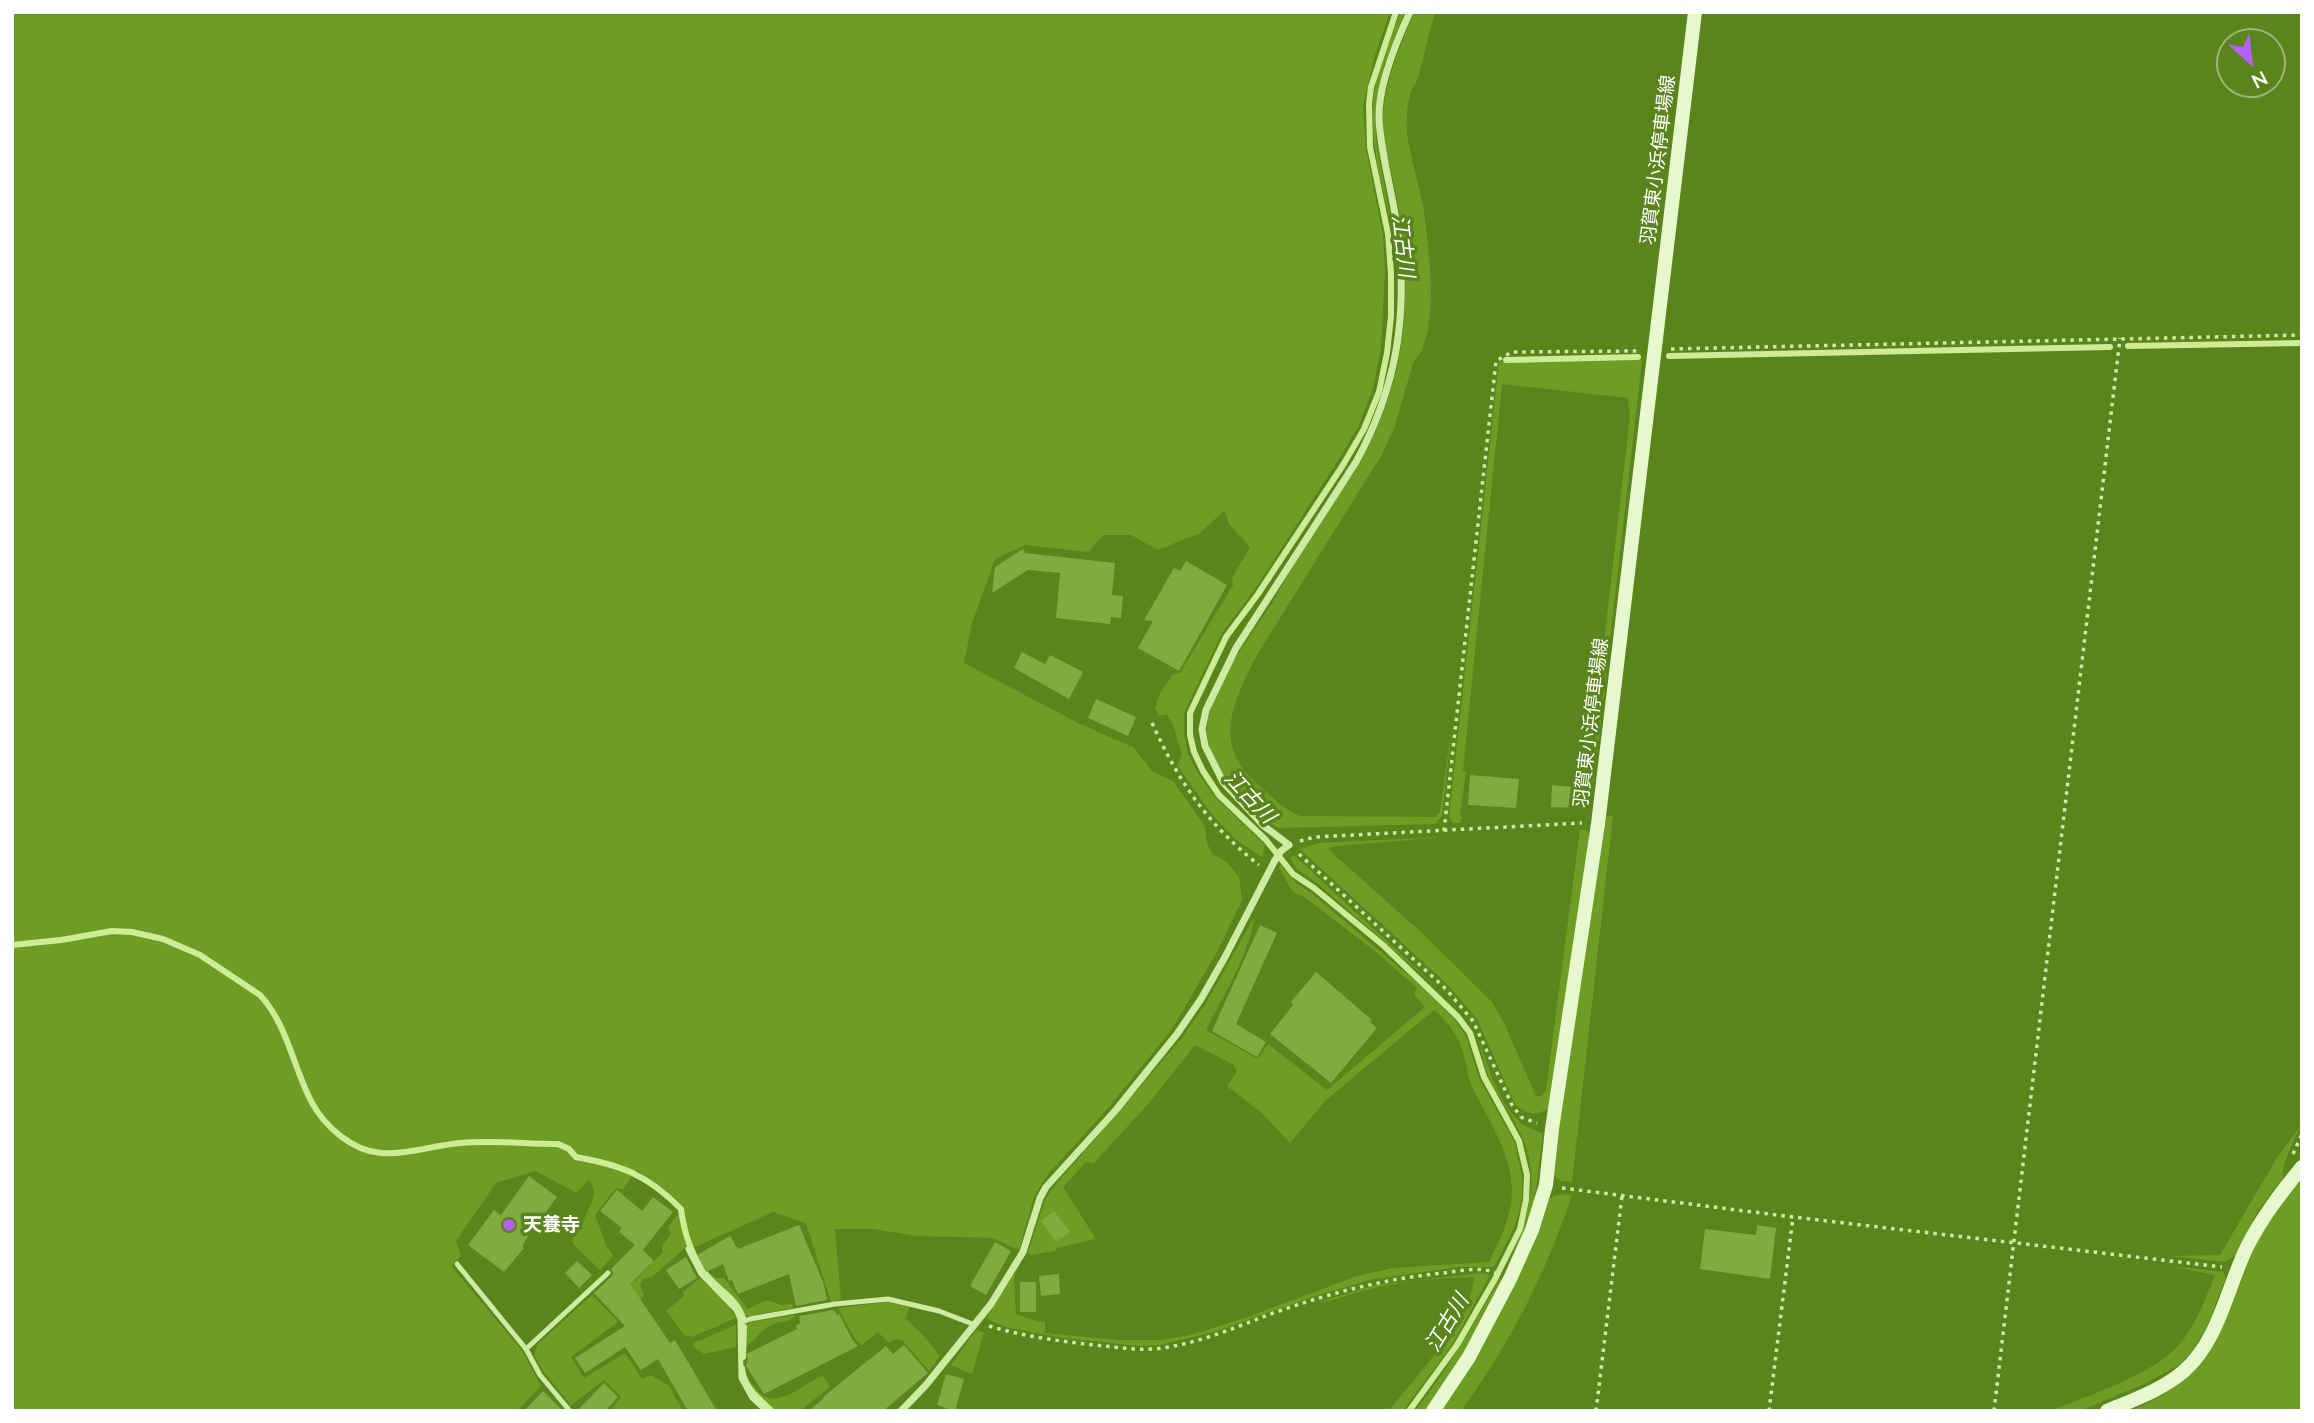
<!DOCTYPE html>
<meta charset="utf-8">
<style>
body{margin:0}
#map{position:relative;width:2314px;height:1423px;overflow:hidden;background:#5a841c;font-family:Lato,sans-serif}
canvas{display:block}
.frame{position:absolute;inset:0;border:14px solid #fff;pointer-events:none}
.north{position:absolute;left:2216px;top:28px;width:70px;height:70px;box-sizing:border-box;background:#5a841c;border:2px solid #9cb577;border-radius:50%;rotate:153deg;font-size:19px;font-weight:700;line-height:28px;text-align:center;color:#fff}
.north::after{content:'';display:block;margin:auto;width:24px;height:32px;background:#b660fb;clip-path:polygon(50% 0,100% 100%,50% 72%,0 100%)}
</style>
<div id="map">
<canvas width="2314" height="1423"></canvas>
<div class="frame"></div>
<div class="north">N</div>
</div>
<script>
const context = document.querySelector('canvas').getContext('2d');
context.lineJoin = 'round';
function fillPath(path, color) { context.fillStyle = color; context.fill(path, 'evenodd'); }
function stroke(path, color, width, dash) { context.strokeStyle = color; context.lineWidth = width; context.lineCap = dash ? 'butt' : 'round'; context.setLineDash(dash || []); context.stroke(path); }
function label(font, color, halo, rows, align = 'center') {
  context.font = font + ' Lato,"Noto Sans JP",sans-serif'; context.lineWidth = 7; context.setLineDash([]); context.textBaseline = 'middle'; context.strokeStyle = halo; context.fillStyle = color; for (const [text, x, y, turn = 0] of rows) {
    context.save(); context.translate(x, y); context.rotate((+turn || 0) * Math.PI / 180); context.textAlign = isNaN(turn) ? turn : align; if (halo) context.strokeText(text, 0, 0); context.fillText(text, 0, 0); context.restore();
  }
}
const green = new Path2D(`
 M12,12h1378l-15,43 -12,50 3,44 17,86 2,37 -4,76 -8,41 -15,38 -19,32 -84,130 -33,44 -38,80v21l4,20 10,19 18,25 49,47 -3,12 -27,-18 -25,-27 -33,-47 5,-10 -8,-28 -7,-13 -8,2 -4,-8 5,-15 13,-19 7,-1 53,-88 -1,-7 18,-31 -21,-23 -5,-13 -24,22 -42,17 -27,-15h-27l-16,17 -63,-7 -30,14 -23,64 -8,40 116,61 53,23 20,25 20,9 32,45 2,17 5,11 14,7 13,16 3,23 -25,52 -45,77 -62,77 -60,66 -9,13 -7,12 -15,53 -27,-12 -75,-2 -44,-7h-38l6,71 -10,2 -25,-79 -33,-11 -78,35 -10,1 -33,29 -9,2 -3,6 4,11 -17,12 -14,-32 5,-11 17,16 28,-29 -1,-6 9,-12 -3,-7 15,-20 -9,-10 -37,-27 -14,19 -7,-1 -21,27 11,30 7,11 -13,14 -26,-25 -2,-6c11,-12 10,-15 16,-29 7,-15 9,-15 1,-31l-12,14 -42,-22 -39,12 -40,58 5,15 -10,10 70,83 20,37 -24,25h-505z
 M1401,12h4l-21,53 -9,51 2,30 17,92c-9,-43 -24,-88 -21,-133 2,-31 15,-65 28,-93z
 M1415,12h21c-9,22 -11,46 -19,68 -1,3 -4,6 -5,9 -5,12 -6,31 -5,43 3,27 13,53 17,80 5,38 17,123 -11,151l-18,63 -14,30 -126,202c-24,50 -43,88 6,129 12,11 24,23 39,29l135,1 5,-5 13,-95 -11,99 -7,8 -156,4c-30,-14 -75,-66 -72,-101 3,-39 40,-86 61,-118 12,-18 21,-38 33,-56 19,-30 39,-60 59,-90 47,-86 54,-168 37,-264 -5,-28 -16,-56 -14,-85 3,-35 17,-70 32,-102z
 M1642,360l-48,422 -6,-1 42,-365 -2,-18 -126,-14 -39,387 3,1 -6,43 2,2 -2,6h-7l-4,-6 50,-455z
 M1613,815l-41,367 -11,-1 -8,-6 5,-44 48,-314z
 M1580,829l8,2 2,9 -39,254 -3,15c-12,7 -23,5 -33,-5l-38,-85 -28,-33 -149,-137 18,-6 126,-6 -106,9 -10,3 95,85 69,68 12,21 32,73h6l4,-6z
 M1292,856h3l147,136 -124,-108 -21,-15 -7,-10z
 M1280,864l17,20 13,8 110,93 35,35 11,16 13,42 36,65 7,33v23l-7,27 -21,41h-35l-85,12 -62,18 -98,35 -54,13 -21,1 -76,-8 -54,-10 -20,-8 -2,-3 29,-46 -2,9 2,34c11,3 18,8 29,8v11l72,7h43l31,-5 54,-17 112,-42 36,-8 96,-6c27,-52 32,-79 5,-133 -7,-15 -16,-29 -23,-44 -3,-8 -4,-17 -6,-26 -5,-21 -15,-35 -31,-49l-109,91 -35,42 -28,-30 -35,-27 10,-14 -3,-7 -39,-20 -46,58 -55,60 -8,-1 -23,25 33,52 -40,9v3l-26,4 -2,-3 17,-52 6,-10 130,-151 24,-34 49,-88c-3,34 -33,83 -48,113l52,29 10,-15 59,46 98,-83 -11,-13 3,-6 -41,-36 -73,-56 -10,-4 -14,-24z
 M1478,1038c10,27 19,62 40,82 6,7 17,10 25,14l-9,71 -6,21 -21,47 -2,-1c18,-41 37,-85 19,-130 -9,-24 -26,-44 -36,-67 -4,-12 -7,-25 -10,-37z
 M2302,1124l-11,22 -8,22v11l-25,31 -22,45 -11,7 -55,-6 50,-1 58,-99z
 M2302,1179v232h-172c89,-37 88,-82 123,-160 12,-27 31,-49 49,-72z
 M1560,1194l12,1c-26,78 -62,149 -111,216h-22c41,-69 89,-135 110,-213z
 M2170,1266l53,6 2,3v5l-18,47 -17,27 -11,11 -35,19 -64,27h-29c36,-15 100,-36 126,-64 19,-21 28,-47 38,-72z
 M1482,1273l8,2 -36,67 -51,69h-14c24,-32 84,-94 85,-134 -33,1 -67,3 -100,11 -20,4 -38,13 -59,15l61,-18z
 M712,1274l3,4h9l24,31c13,-7 19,-12 31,-4l13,-1 1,4 -48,9 -8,-15 -25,-23 -3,-4z
 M700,1278l27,25 9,15 -44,19 -8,-2 -18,-24 18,-15 -1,-4z
 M1500,1278l3,3 -24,47 -52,83h-12c33,-42 59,-87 85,-133z
 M592,1295l26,27 -47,35 13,21 41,-25 17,26 9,-4 18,11 14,25h-70v-4l8,-10 -17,-17 -33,25 -28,-34 -9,-16 4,-11z
 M887,1302l23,5 -5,11 17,16 18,22 -11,15 -27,-31 -7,-1 -6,4 -11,-11 -16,13 -7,-6 -17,-31z
 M794,1315l1,2c-7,6 -14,4 -22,7 -12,5 -17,17 -27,22v-21l5,-3z
 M736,1325v22l-32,7 -11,-7 1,-4z
 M976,1330l8,2 -12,42 -21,-9z
 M823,1376l7,11 -30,24h-26l-17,-15 -11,-18c7,5 13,17 20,19 19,7 40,-15 57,-21z`);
const stream = new Path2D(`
 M1396,12l-25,75 -2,17 1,43 18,87 3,39v43l-4,37 -8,39 -15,37 -21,36 -85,129 -32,43 -36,76v22l4,17 9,19 16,24 47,45 27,34 21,14 70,58 74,71 12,16 14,44 35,64 8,34 -1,25 -6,29 -25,50 -38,66 -48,66
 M2128,346l174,-3
 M1669,356l441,-9
 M1506,360l132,-3
 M12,945l49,-5 51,-9 20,1 31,7 37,16 60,40c27,29 33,71 51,106 13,25 41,50 70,52 26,2 54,-8 80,-10 32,-3 65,1 97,1l11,5 7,8c45,8 72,18 105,52 3,24 12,53 30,71 12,13 26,20 32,38
 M743,1357l1,-30
 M742,1368c2,20 16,30 30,43`);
const building = new Path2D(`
 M1023,549l2,4 90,10 -3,32 11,1 -2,22 -10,-1 -1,7 -54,-6 4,-45 -32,-3 -36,23 3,-26z
 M1186,561l41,24 -48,86 -41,-23 15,-27 -9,-1 30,-52 6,3z
 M1022,652l23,12 5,-9 33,17 -14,27 -55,-31z
 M1096,699l40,18 -8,19 -40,-18z
 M1470,775l49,4 -3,29 -48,-3z
 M1552,785l31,3 -2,20 -30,-1z
 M1260,925l17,8 -41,91 30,18 -9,15 -45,-26z
 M1316,972l56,48 -2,2 7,6 -46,55 -61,-49 23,-29 -2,-3z
 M529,1176l28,21 -29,39 -6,11 2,1 -20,24 -36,-27 26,-35 7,5z
 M617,1190l25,21 11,-14 20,15 -30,38 11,11 -24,23 40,59 5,-3 42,71h-29l-30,-52 -17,11 -16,-23 -40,26 -10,-15 50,-32 -31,-33 18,-17 1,-3 -2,-4 24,-24 -16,-13 3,-4 -22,-17z
 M1054,1211l16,21 -14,10 -15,-21z
 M799,1225l24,57 4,18 -31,6 -7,-32 -51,20 -6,-14 -3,1 -6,-17 -17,8 -9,-17 33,-19 8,13z
 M1757,1225l19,3 -6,51 -70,-10 5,-40 51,6z
 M995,1242l16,9 -25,44 -16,-9z
 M686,1257l11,21 -18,11 -13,-19z
 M577,1261l15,14 -13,13 -14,-15z
 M1059,1274l1,20 -19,2 -2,-20z
 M1020,1282h16v30h-16z
 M834,1310l3,5 2,-1 13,25 6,7 -94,48 -18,-28 2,-7 -2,-5 51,-25 -1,-3 4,-3 -1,-7z
 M904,1345l24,28 -45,38h-74l15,-13 -1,-1 63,-51 7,8z
 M946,1374l18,5 -9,32 -18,-6z
 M604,1383l14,14 -13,14h-28z
 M543,1391l20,20h-39z`);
const path = new Path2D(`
 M1671,349l631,-14
 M1152,723c27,59 55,101 107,142
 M1444,831l52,-470 16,-9 126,-1
 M1300,841l15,-4 267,-14
 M1299,854l147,135 27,32 39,84 9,12 16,6
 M2293,1154l9,-20
 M1562,1188l231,29 429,50
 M989,1326c37,11 76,16 115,20 19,2 39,5 58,2 37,-5 72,-20 106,-33 58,-21 114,-36 175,-42 17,-2 37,-7 53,0
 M1596,1411l26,-215
 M1769,1411l24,-194
 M1994,1411l126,-1073`);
const lane = new Path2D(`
 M688,1249l13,25 35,36 4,9 1,59 11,20 14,13
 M457,1264l69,85 14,26 30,36
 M740,1323l10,-4 85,-15 53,-5 51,12 36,14
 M526,1349l82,-76`);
const street = new Path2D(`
 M901,1411l25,-26 65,-81 32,-52 17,-54 6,-11 69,-76 62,-77 24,-35 24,-42 49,-95 7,-11 8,-6 -25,-19 -41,-44 -18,-36 -3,-17 4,-19 30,-62 120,-186c40,-73 52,-145 42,-227 -4,-39 -17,-77 -19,-116 -1,-32 17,-77 31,-107`);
const secondary = new Path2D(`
 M1433,1411l36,-54 41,-78 22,-49 14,-45 6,-56 46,-305 97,-812
 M2107,1411c26,-11 55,-21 77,-40 35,-31 43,-83 63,-124 15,-30 34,-54 55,-80`);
const markers = [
 [509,1225,7,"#b660fb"]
];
const streetNames = [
 ["羽賀東小浜停車場線",1658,160,-83],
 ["羽賀東小浜停車場線",1591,723,-83]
];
const poiNames = [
 ["天養寺",523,1225]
];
const waterNames = [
 ["江古川",1403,246,83],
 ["江古川",1250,797,47],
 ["江古川",1447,1323,-59]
];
fillPath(green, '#6e9d25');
stroke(stream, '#cced96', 6);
fillPath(building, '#81ab40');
stroke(path, '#ceeba3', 3.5, [3.5, 5]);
stroke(lane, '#ceeba3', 5);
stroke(street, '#ceeba3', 7);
stroke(secondary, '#e7f8cf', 14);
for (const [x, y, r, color] of markers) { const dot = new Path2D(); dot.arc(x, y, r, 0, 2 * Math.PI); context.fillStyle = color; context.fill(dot); stroke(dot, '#5a841c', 2.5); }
label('19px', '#fff', '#5a841c', streetNames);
label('bold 19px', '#fff', '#5a841c', poiNames, 'left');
label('italic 21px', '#fff', '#5a841c', waterNames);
</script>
